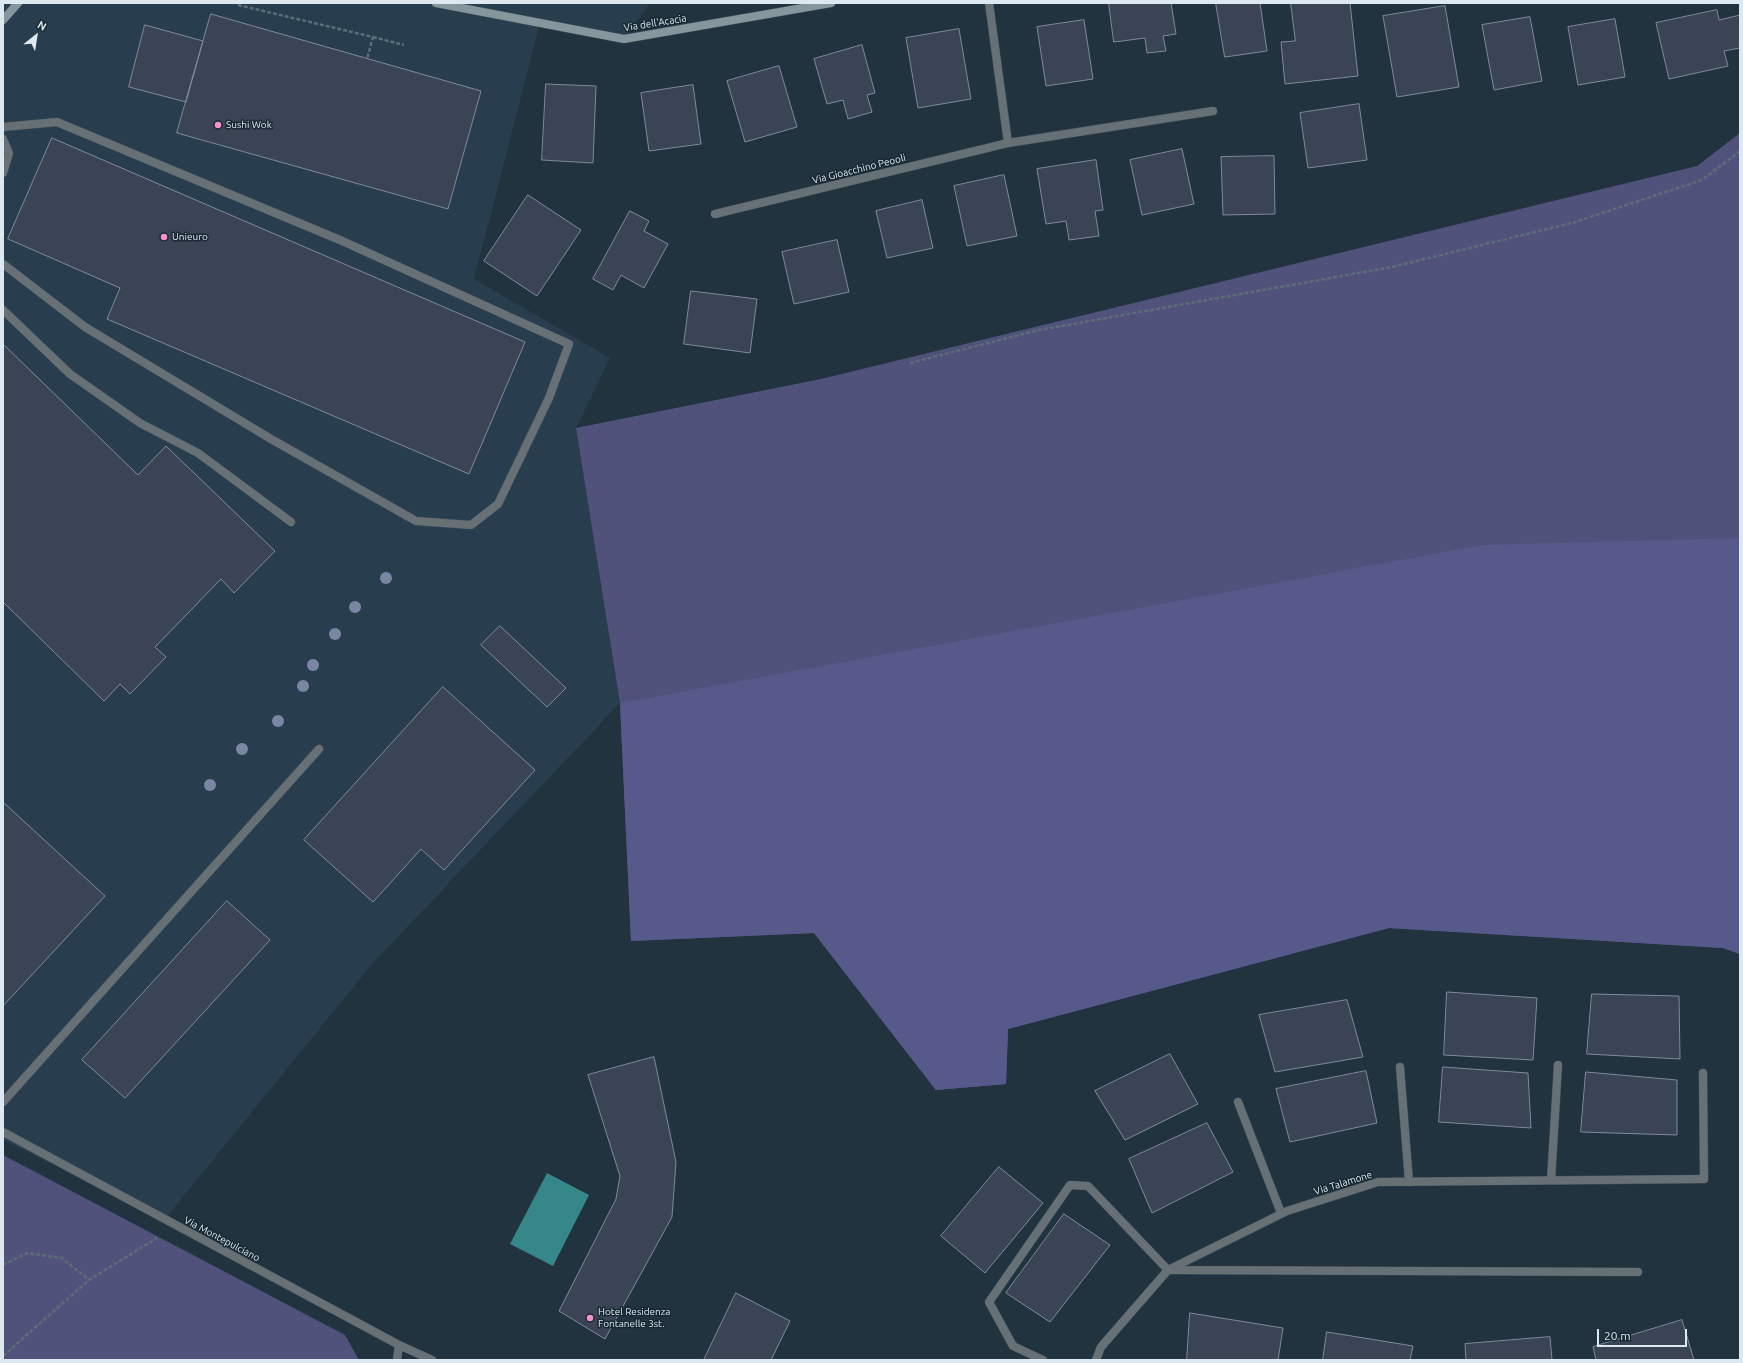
<!DOCTYPE html>
<style>
body{margin:0}
#map{position:relative;width:1743px;height:1363px;overflow:hidden;background:#21333f;font-family:Ubuntu,sans-serif}
canvas{display:block}
.frame{position:absolute;inset:0;border:4px solid #dde8f0;pointer-events:none}
.north{position:absolute;left:16px;top:16px;width:40px;height:40px;-webkit-text-stroke:3px #182934;paint-order:stroke;rotate:30deg;font-size:11px;font-weight:700;line-height:16px;text-align:center;color:#dde8f0}
.north::after{content:'';display:block;margin:auto;width:14px;height:18px;background:#dde8f0;clip-path:polygon(50% 0,100% 100%,50% 72%,0 100%)}
.scale{position:absolute;left:1597px;top:1329px;width:90px;height:18px;box-sizing:border-box;border:2px solid #dde8f0;border-top:0;padding-left:5px;font-size:12px;line-height:14px;white-space:nowrap;color:#dde8f0;-webkit-text-stroke:3px #182934;paint-order:stroke}
</style>
<div id="map">
<canvas width="1743" height="1363"></canvas>
<div class="frame"></div>
<div class="north">N</div>
<div class="scale">20 m</div>
</div>
<script>
const context = document.querySelector('canvas').getContext('2d');
context.lineJoin = 'round';
function fillPath(path, color) { context.fillStyle = color; context.fill(path, 'evenodd'); }
function stroke(path, color, width, dash) { context.strokeStyle = color; context.lineWidth = width; context.lineCap = dash ? 'butt' : 'round'; context.setLineDash(dash || []); context.stroke(path); }
function label(font, color, halo, rows, align = 'center') {
  context.font = font + ' Ubuntu,sans-serif'; context.lineWidth = 3; context.setLineDash([]); context.textBaseline = 'middle'; context.strokeStyle = halo; context.fillStyle = color; for (const [text, x, y, turn = 0] of rows) {
    context.save(); context.translate(x, y); context.rotate((+turn || 0) * Math.PI / 180); context.textAlign = isNaN(turn) ? turn : align; if (halo) context.strokeText(text, 0, 0); context.fillText(text, 0, 0); context.restore();
  }
}
const built = new Path2D(`
 M3,3h647l-26,36 -84,-16 -66,256 136,79 -34,70 44,275 -248,261 -207,255 -162,-79z`);
const green = new Path2D(`
 M1740,133v821l-17,-6 -334,-20 -381,101 -2,55 -70,6 -122,-157 -183,8 -11,-238 -44,-275 245,-49 876,-213z
 M3,1155l342,180 14,25h-356z`);
const forest = new Path2D(`
 M1740,538v416l-17,-6 -334,-20 -381,101 -2,55 -70,6 -122,-157 -183,8 -11,-238 863,-158z`);
const water = new Path2D(`
 M547,1173l42,22 -36,71 -43,-22z`);
const building = new Path2D(`
 M1109,3h62l5,31 -13,2 3,15 -19,2 -2,-15 -31,4z
 M1216,3h44l7,48 -42,6z
 M1291,3h59l8,73 -73,8 -4,-42 14,-1z
 M1445,6l14,81 -62,10 -14,-81z
 M1717,10l2,10 21,-5v33l-16,3 4,15 -59,13 -13,-56z
 M211,14l270,77 -33,118 -271,-76z
 M1530,17l12,64 -48,9 -12,-65z
 M1615,19l10,58 -47,8 -10,-58z
 M1084,20l9,59 -47,7 -9,-59z
 M145,25l58,16 -17,61 -57,-15z
 M959,29l12,70 -53,9 -12,-70z
 M862,45l13,48 -8,2 5,17 -24,7 -5,-19 -16,4 -13,-45z
 M779,66l18,61 -52,15 -18,-61z
 M546,84l50,2 -3,77 -51,-3z
 M693,85l8,59 -52,7 -8,-58z
 M1359,104l8,56 -59,8 -8,-55z
 M52,138l473,204 -56,132 -362,-155 13,-31 -112,-49z
 M1182,149l12,55 -52,11 -12,-55z
 M1274,156l1,58 -52,1 -2,-58z
 M1096,160l7,50 -8,1 4,25 -30,4 -3,-19 -20,3 -9,-55z
 M1004,175l13,61 -50,10 -13,-60z
 M528,195l53,35 -44,66 -53,-35z
 M922,200l11,48 -46,10 -11,-47z
 M630,211l19,10 -5,10 24,13 -24,44 -23,-13 -8,15 -20,-11z
 M837,240l12,52 -55,12 -12,-52z
 M691,291l66,8 -7,54 -66,-9z
 M3,344l135,131 28,-29 109,105 -41,42 -13,-14 -66,68 11,10 -36,37 -10,-10 -16,17 -101,-99z
 M500,626l66,62 -19,19 -66,-62z
 M443,687l92,83 -91,100 -23,-21 -48,53 -69,-62z
 M3,802l102,94 -102,110z
 M227,901l43,39 -145,158 -43,-38z
 M1447,992l90,6 -4,62 -89,-5z
 M1592,994l87,2 1,63 -93,-5z
 M1347,1000l16,57 -88,15 -16,-57z
 M1170,1054l28,50 -73,36 -30,-49z
 M654,1057l22,105 -4,55 -67,122 -46,-28 57,-112 4,-23 -32,-101z
 M1443,1067l85,6 3,55 -92,-6z
 M1366,1071l11,52 -87,19 -14,-53z
 M1586,1072l91,8v55l-96,-3z
 M1207,1123l26,49 -81,41 -23,-54z
 M999,1167l44,36 -58,70 -44,-37z
 M1064,1214l46,31 -60,77 -44,-29z
 M736,1293l54,28 -19,39h-67z
 M1190,1313l93,15 -5,32h-91z
 M1682,1320l12,40h-98l-3,-13z
 M1327,1332l86,14 -3,14h-87z
 M1550,1337l2,23h-86l-1,-16z`);
const path = new Path2D(`
 M238,5l135,32 -6,22
 M373,37l31,8
 M910,363l129,-33 353,-63 180,-44 130,-43 38,-29
 M3,1265l24,-12 35,5 27,22
 M3,1356l86,-76 68,-42`);
const lane = new Path2D(`
 M3,127l54,-5 283,118 229,104 -20,54 -51,106 -27,21 -55,-4 -145,-82 -186,-112 -82,-63
 M3,139l6,14 -6,20
 M3,310l67,64 70,49 58,30 93,69
 M1400,1067l9,115
 M1703,1073l1,106
 M3,1102l316,-353
 M1238,1102l43,111
 M1551,1180l7,-115
 M1043,1360l-30,-14 -24,-44 81,-117 18,1 80,84 470,2`);
const street = new Path2D(`
 M989,3l19,140
 M715,214l293,-71 205,-32
 M3,1132l396,213 33,15
 M397,1360l2,-15
 M1096,1360l5,-13 67,-77 119,-59 91,-29 326,-3`);
const secondary = new Path2D(`
 M436,3l188,36 207,-36
 M3,20l15,-17`);
const trees = [
 [386,578],
 [355,607],
 [335,634],
 [313,665],
 [303,686],
 [278,721],
 [242,749],
 [210,785]
];
const markers = [
 [218,125,4,"#f790ce"],
 [164,237,4,"#f790ce"],
 [590,1318,4,"#f790ce"]
];
const streetNames = [
 ["Via dell'Acacia",655,23,-9],
 ["Via Gioacchino Peooli",859,169,-14],
 ["Via Talamone",1343,1183,-17],
 ["Via Montepulciano",222,1239,28]
];
const poiNames = [
 ["Sushi Wok",226,125],
 ["Unieuro",172,237],
 ["Hotel Residenza",598,1312],
 ["Fontanelle 3st.",598,1324]
];
fillPath(built, '#283e4f');
fillPath(green, '#50527c');
fillPath(forest, '#57598a');
fillPath(water, '#35878a');
fillPath(building, '#3a4455');
stroke(building, '#7f8a9d', 1);
stroke(lane, '#3f505b', 9);
stroke(street, '#3f505b', 9);
stroke(secondary, '#3f505b', 9);
stroke(path, '#5d6d77', 2.5, [4, 2]);
stroke(lane, '#677175', 8);
stroke(street, '#677175', 8);
stroke(secondary, '#85969c', 8);
context.fillStyle = '#7b85a4';
for (const [x, y] of trees) { context.beginPath(); context.arc(x, y, 6, 0, 2 * Math.PI); context.fill(); }
for (const [x, y, r, color] of markers) { const dot = new Path2D(); dot.arc(x, y, r, 0, 2 * Math.PI); context.fillStyle = color; context.fill(dot); stroke(dot, '#182934', 1.5); }
label('10px', '#dde8f0', '#182934', streetNames);
label('10px', '#dde8f0', '#182934', poiNames, 'left');
</script>
